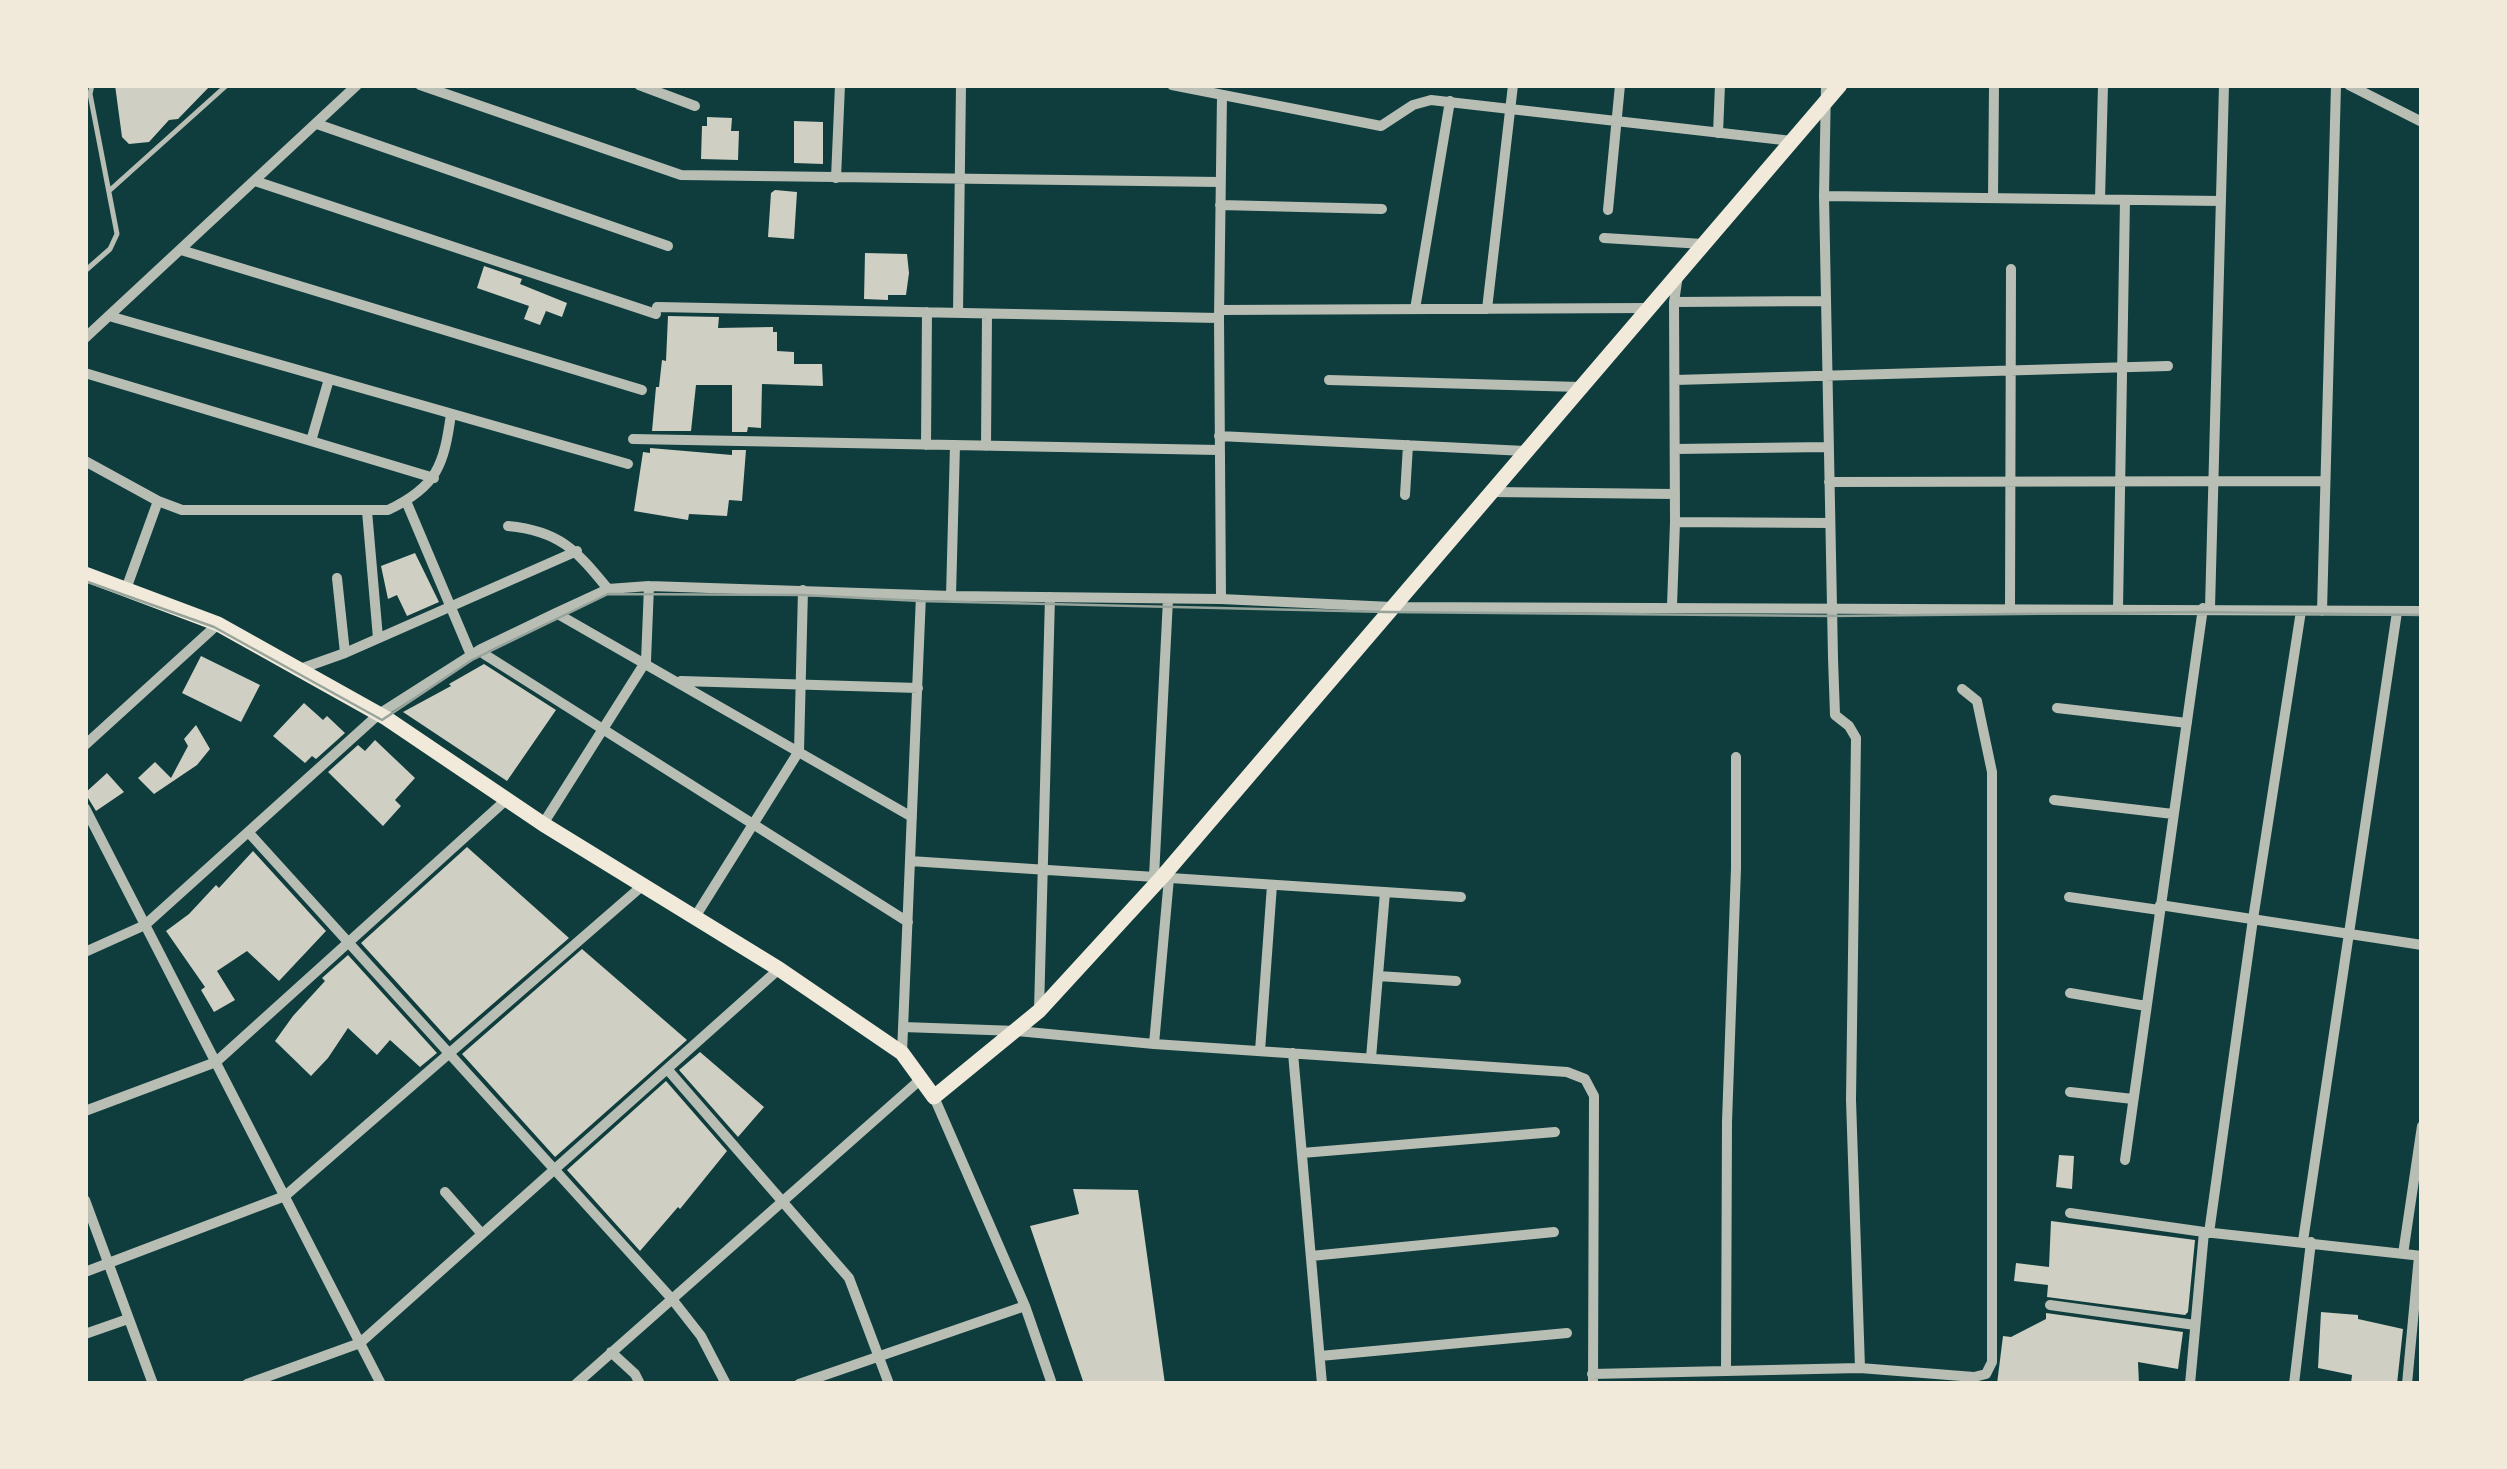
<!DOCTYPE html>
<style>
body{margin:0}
#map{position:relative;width:2507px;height:1469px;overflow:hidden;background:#0f3d3e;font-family:"Archivo Narrow",sans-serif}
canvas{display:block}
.frame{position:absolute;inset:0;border:88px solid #f1e9da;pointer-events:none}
</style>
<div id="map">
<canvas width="2507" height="1469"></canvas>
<div class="frame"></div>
</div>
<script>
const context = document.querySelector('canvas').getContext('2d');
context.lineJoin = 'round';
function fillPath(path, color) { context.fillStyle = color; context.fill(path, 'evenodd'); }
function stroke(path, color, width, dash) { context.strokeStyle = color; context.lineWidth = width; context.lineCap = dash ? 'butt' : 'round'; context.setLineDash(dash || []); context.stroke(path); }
const building = new Path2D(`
 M115,85h96l-33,34 -9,1 -20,22 -20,2 -7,-7z
 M707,117l25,1 -1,13h8l-1,29 -37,-1 1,-33h5z
 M794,121l29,1v42l-29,-1z
 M775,190l22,2 -3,47 -26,-2 3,-44z
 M865,253l42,1 2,19 -3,22h-18v5l-24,-1z
 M484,266l38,13 -2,5 47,19 -5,14 -16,-6 -6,14 -16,-6 5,-13 -52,-18z
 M668,316l51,1 -1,11 55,-1v5h4v19l17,1v12h28l1,22 -61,-2 -1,44 -13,-1 -1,5h-15v-47h-36l-5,46h-39l4,-44h3l3,-27 4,1z
 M650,448l82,7v-5h14l-4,51 -13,-1 -2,16 -38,-2 -1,6 -54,-9 9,-59 7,1z
 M415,553l24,49 -32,14 -10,-21 -9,4 -7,-33z
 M201,656l59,29 -19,37 -59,-29z
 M484,664l72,46 -49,71 -104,-69 48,-26 -2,-2z
 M304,703l19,17 4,-4 18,17 -29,26 -4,-3 -7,7 -32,-27z
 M196,725l14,24 -13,16 -43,29 -16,-16 17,-16 16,16 17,-32 -4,-7z
 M375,740l40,38 -20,22 6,6 -18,20 -55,-54 30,-27 7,6z
 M107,773l17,19 -28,19 -11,-18z
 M467,847l102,91 -119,103 -89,-98z
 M253,851l73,80 -47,50 -32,-30 -30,20 18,29 -21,12 -13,-22 4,-3 -39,-56 23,-17 27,-29 3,3z
 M582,949l105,91 -132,117 -93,-103z
 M348,955l89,98 -17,14 -30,-27 -13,15 -29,-27 -20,30 -17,18 -36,-35 18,-25 32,-35 -3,-3z
 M700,1052l64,55 -26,30 -59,-67z
 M666,1081l61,70 -47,58 -2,-2 -38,44 -73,-81z
 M2059,1155l15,1 -2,33 -16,-2z
 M1073,1189l65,1 27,194h-81l-54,-158 49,-12z
 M2051,1221l144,19 -7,72 -3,3 -138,-18 1,-12 -34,-4 2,-18 33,4z
 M2321,1312l37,3v4l45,10 -6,55h-46l1,-9 -34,-7z
 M2046,1313l137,19 -5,37 -40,-7 1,22h-142l6,-48 8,1 35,-18z`);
const service = new Path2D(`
 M109,191l118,-106
 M85,271l25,-22 7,-15 -27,-140 2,-9`);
const minor = new Path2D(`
 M420,85l261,90 539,7
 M639,85l56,21
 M1172,85l209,41 32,-21 18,-5 361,41
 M1826,85l-2,111 9,462 2,57 14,11 7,12 -5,362 9,268
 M2349,85l73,37
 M317,124l351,122
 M1718,133l2,-48
 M836,178l4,-93
 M255,181l401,133
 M1824,196l397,5
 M1993,198l1,-113
 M2100,199l3,-114
 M1220,205l162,4
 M1608,210l12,-125
 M1604,238l99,6
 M181,250l461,140
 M1674,302l152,-1
 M657,307l562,11
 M1415,309l35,-208
 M1487,309l26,-224
 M1219,310l429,-2
 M958,313l3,-228
 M109,316l519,148
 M85,338l272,-253
 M85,373l349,105
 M1329,380l251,7
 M1675,380l493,-14
 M1219,436l306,15
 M633,439l586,11
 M311,441l18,-62
 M926,445l1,-133
 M986,446l1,-132
 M1675,449l153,-2
 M85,461l73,40 24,9h206c49,-23 56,-45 63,-96
 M1829,482l496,-1
 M1491,492l184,2
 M1405,495l3,-50
 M406,501l65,154
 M367,511l11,127
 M1675,522l155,1
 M508,526c52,5 68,24 100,63
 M337,578l8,75
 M126,589l32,-88
 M951,596l4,-151
 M1221,599l-2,-281 3,-223
 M1672,606l3,-84 -1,-220 4,-27
 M2210,608l14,-523
 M2010,609l1,-340
 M2118,609l7,-409
 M2322,611l14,-526
 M556,613l356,204
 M481,649l3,5 424,268
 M300,669l45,-16 232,-102
 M681,681l237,7
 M2057,708l130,15
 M85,745l133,-121
 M2054,800l119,14
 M85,808l296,576
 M543,824l103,-163 3,-75
 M250,834l422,465 29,37 25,48
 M910,861l551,36
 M1154,877l14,-278
 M2069,897l90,13
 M2160,905l262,40
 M695,917l104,-166 4,-161
 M85,952l60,-27 234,-211 102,-65 75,-36 52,-24 41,-3 302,10 270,3 171,8 1030,4
 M1378,976l78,5
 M2070,993l76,13
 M1039,1011l11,-414
 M903,1027l114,4 137,13 413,28 18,7 9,17 -1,288
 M1154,1044l15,-166
 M1260,1051l12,-166
 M902,1053l19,-458
 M1293,1053l29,331
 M1371,1058l14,-166
 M668,1070l181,208 40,106
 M2070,1092l63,7
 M934,1097l91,209 27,78
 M85,1111l131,-49 290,-262
 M1302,1153l253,-21
 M2125,1160l78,-552
 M445,1192l37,42
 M85,1200l68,184
 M2070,1213l134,19 218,24
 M2209,1233l44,-314 48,-308
 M2303,1241l94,-629
 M2403,1254l19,-128
 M1311,1256l243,-24
 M85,1272l200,-76 357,-310
 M2050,1305l145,20
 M85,1334l43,-15
 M611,1352l24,22 5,10
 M1320,1356l247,-23
 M1726,1370l1,-248 9,-254v-111
 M1592,1374l268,-6 114,9 12,-3 6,-12v-590l-15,-71 -15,-12
 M247,1384l113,-41 419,-374
 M576,1384l345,-305
 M799,1384l226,-78
 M2190,1384l14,-152
 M2294,1384l17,-142
 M2407,1384l12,-128`);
const secondary = new Path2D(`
 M85,574l133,50 168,94 157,106 236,145 123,84 32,44 105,-86 123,-134 678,-792`);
const tram = new Path2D(`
 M85,581l129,46 168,93 90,-60 136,-66 195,1 118,6 466,11 445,4 371,-4 219,3`);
fillPath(building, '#cfcfc3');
stroke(service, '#b8beb3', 5);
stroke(minor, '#b8beb3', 10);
stroke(secondary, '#f1e9da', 15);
stroke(tram, '#97a49c', 2.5);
</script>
